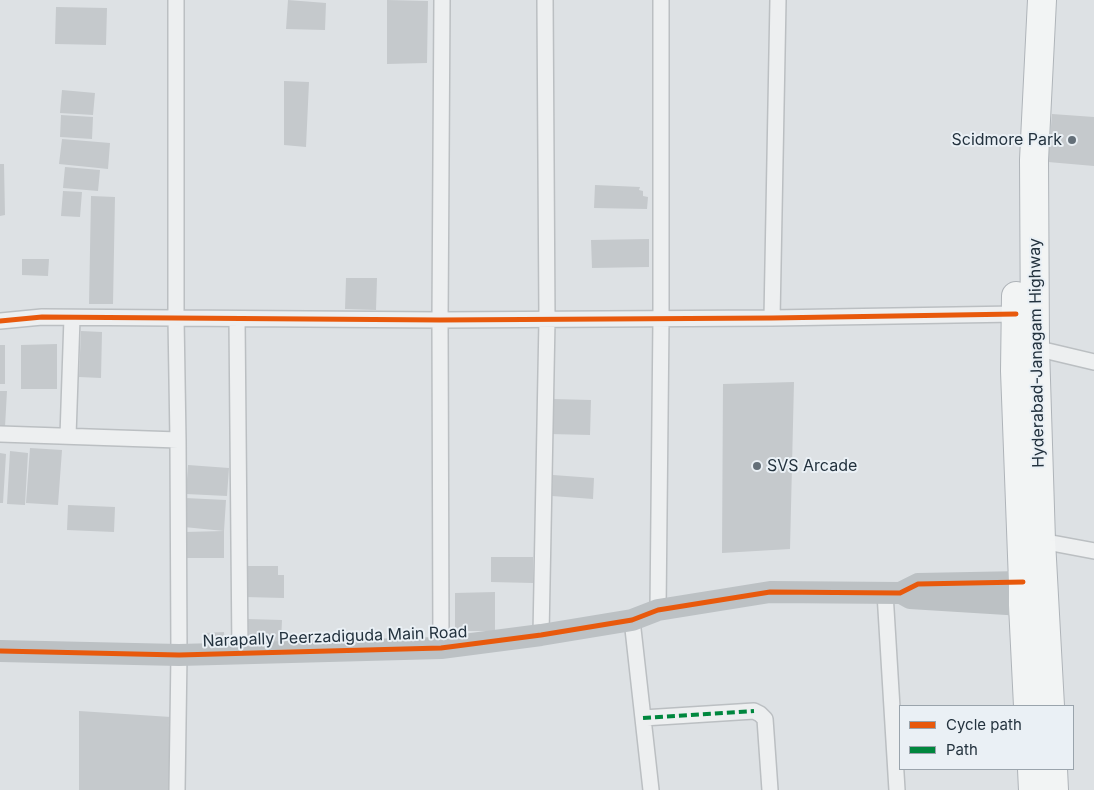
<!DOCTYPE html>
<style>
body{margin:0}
#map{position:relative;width:1094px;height:790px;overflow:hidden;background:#dde1e4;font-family:Inter,sans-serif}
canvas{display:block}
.legend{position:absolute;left:899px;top:705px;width:175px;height:65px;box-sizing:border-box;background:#eaf0f5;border:1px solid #9aa4ac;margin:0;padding:6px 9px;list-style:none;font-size:15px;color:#23323e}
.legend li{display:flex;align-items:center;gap:10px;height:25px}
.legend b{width:25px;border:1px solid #9aa4ac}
</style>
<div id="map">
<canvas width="1094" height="790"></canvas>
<ul class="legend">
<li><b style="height:6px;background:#e8590c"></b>Cycle path</li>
<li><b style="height:6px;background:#00873e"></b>Path</li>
</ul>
</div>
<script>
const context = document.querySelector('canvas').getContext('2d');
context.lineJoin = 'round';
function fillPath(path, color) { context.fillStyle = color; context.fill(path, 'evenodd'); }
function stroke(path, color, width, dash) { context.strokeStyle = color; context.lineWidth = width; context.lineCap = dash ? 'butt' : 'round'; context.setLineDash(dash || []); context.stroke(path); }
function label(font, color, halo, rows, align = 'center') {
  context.font = font + ' Inter,sans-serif'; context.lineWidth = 4; context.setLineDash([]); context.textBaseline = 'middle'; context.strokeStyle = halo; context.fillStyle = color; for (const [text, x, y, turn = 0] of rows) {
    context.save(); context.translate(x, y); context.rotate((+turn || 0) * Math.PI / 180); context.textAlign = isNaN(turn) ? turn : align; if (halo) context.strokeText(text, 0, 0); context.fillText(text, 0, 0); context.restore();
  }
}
const building = new Path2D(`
 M288,0l38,3 -1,27 -39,-1z
 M387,0l41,1 -1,62 -40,1z
 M56,7l51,1 -1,37 -51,-1z
 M284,81l25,1 -3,65 -22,-2z
 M62,90l33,3 -2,22 -33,-2z
 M1052,114l42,3v49l-46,-4z
 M61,115l32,2 -1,22 -32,-2z
 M62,139l48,4 -2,26 -49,-5z
 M0,164h4l1,51 -5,1z
 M65,167l35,3 -2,21 -35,-3z
 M595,185l45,2 -1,3 4,1v5l5,1 -1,12 -53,-1z
 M63,191l19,1 -2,25 -19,-1z
 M91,196l24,1 -2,107h-24z
 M649,239v28l-57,1 -1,-28z
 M22,259h27l-1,17 -26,-1z
 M346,278h31l-1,32 -31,-1z
 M81,331l21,1 -1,46 -22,-1z
 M57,344v45h-36v-44z
 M0,345h5v39h-5z
 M794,382l-4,167 -68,4 1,-169z
 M0,391h7l-2,36h-5z
 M552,399l39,1 -1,35 -40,-1z
 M30,448l32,2 -4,55 -32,-2z
 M10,451l18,2 -3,52 -18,-1z
 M0,453l6,1 -3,49h-3z
 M188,465l41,3 -2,28 -41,-2z
 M553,475l41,3 -1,21 -41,-3z
 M185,498l41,2 -2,31v27h-39v-26l39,-1 -40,-4z
 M68,505l47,2 -1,25 -47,-2z
 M491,557h42v26l-42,-1z
 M246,566h32v9h6v23l-39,-1z
 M495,592v39h-40v-38z
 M247,619l35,1 -1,22h-34z
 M224,632l1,17 -20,1 -1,-17z
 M79,711l92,6 -1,73h-91z`);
const street = new Path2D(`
 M176,0v318l2,122 1,215 -2,135
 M772,318l6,-318
 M237,319l3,334
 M0,321l42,-4 398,3 332,-2 244,-4
 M1035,348l59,14
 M0,434l178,6
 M68,436l4,-118
 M1041,541l53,10
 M885,593l12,197
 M658,610l3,-291v-319
 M632,620l19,170
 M541,635l6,-315 -2,-320
 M441,648l-1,-328 2,-320
 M643,718l111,-7 6,3 5,5 5,71`);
const secondary = new Path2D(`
 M901,593l9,5 113,7
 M0,651l179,4 262,-7 100,-13 91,-15 26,-10 112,-18 130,1 18,-9 105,-2`);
const highway = new Path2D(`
 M1042,0l-8,160 1,188 6,193 9,165
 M1016,296l-1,75 8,211v23l5,101
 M1032,769l1,21
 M1053,769l1,21`);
const quiet = new Path2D(`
 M643,718l111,-7`);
const cycleway = new Path2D(`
 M0,321l42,-4 398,3 332,-2 244,-4
 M0,651l179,4 262,-7 100,-13 91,-15 26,-10 112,-18 130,1 18,-9 105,-2`);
const markers = [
 [1072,140,5,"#646f78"],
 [757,466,5,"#646f78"]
];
const poiNames = [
 ["Scidmore Park",1062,140],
 ["SVS Arcade",767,466,"left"]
];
const streetNames = [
 ["Hyderabad-Janagam Highway",1037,353,-91],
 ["Narapally Peerzadiguda Main Road",335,637,-2]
];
fillPath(building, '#c5c9cc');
stroke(street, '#bbbfc2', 18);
stroke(highway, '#afb4b9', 30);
stroke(street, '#edeff0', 15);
stroke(secondary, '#bcc1c4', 22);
stroke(highway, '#f2f4f4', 28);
stroke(quiet, '#00873e', 4, [8, 4]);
stroke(cycleway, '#e8590c', 5);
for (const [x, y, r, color] of markers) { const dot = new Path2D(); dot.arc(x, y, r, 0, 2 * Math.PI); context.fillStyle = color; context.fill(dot); stroke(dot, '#eaf0f5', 2); }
label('16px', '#23323e', '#eaf0f5', poiNames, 'right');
label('16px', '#23323e', '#eaf0f5', streetNames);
</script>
